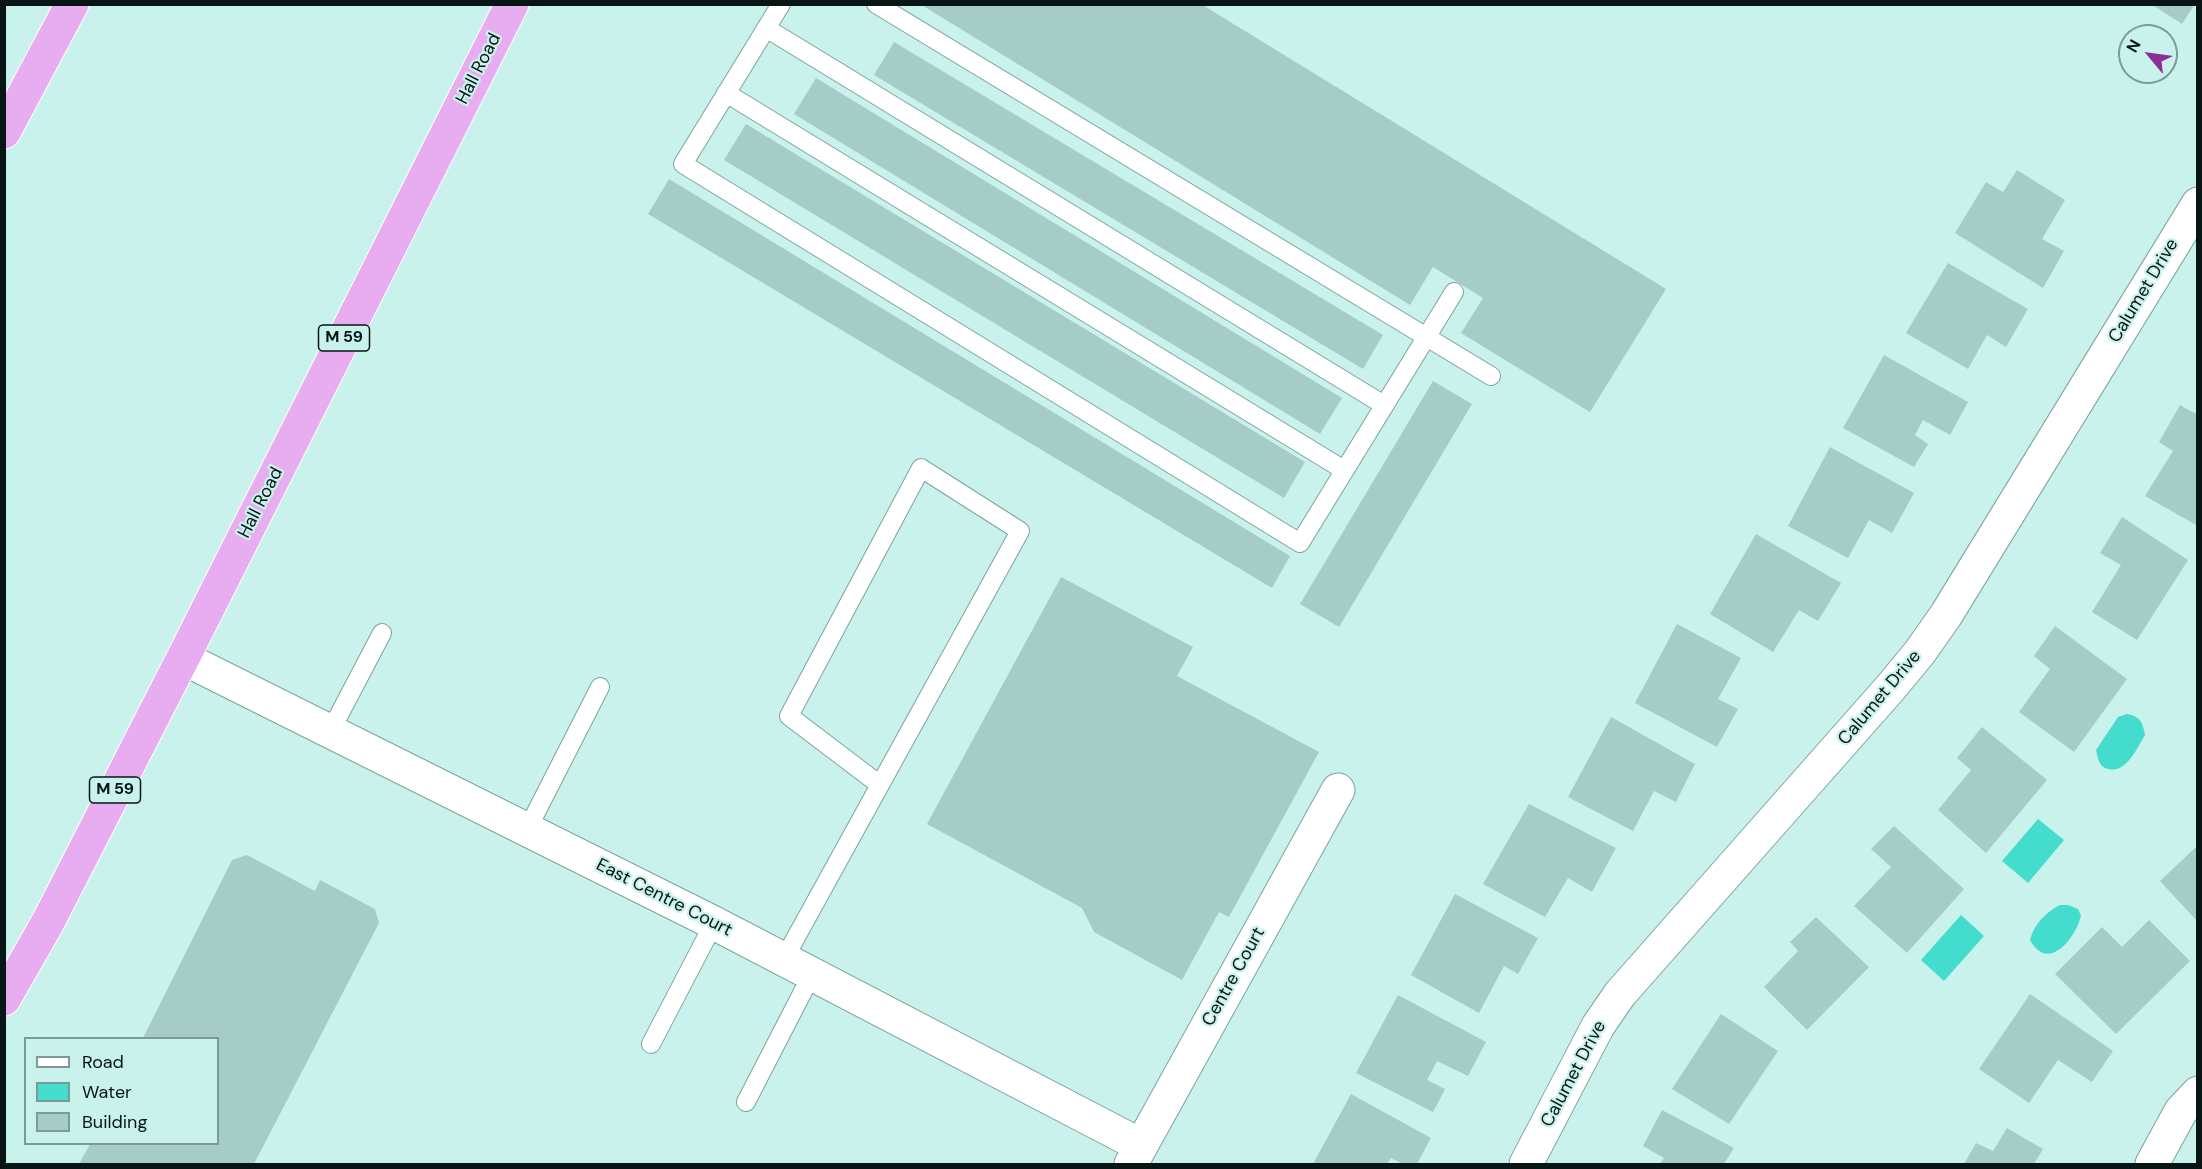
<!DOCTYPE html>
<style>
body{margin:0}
#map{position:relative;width:2202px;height:1169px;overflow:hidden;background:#caf2ec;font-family:"DM Sans",sans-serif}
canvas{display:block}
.frame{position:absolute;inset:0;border:6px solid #071514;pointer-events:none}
.legend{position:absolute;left:24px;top:1037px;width:195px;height:108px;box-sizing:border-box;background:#caf2ec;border:2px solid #7c9a96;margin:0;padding:8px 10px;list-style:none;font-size:18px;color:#071514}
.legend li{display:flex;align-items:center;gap:12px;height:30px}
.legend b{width:30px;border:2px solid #7c9a96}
.north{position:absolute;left:2118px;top:24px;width:60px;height:60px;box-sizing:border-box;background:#caf2ec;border:2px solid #7c9a96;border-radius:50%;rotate:299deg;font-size:16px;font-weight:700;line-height:24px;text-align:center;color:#071514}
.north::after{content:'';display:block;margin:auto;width:21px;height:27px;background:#8c2e98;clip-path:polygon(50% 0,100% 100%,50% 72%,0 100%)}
</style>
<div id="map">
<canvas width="2202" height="1169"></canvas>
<div class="frame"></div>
<ul class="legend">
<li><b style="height:8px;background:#fff"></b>Road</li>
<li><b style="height:16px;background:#43dccd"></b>Water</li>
<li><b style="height:16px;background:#a6ccc7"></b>Building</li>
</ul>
<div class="north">N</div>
</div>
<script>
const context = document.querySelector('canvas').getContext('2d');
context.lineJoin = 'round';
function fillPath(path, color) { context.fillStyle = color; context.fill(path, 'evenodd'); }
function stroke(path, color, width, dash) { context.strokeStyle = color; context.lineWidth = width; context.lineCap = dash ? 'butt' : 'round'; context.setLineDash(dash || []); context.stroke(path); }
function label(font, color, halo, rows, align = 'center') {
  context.font = font + ' "DM Sans",sans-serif'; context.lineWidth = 4.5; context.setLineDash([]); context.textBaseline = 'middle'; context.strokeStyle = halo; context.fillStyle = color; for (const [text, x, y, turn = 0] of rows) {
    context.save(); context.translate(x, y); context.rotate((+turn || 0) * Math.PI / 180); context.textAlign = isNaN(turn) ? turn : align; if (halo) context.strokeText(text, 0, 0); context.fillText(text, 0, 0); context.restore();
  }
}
const water = new Path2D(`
 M2127,714c13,2 16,9 18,21 -8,13 -19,39 -37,34 -9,-2 -10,-10 -12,-19l22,-33z
 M2038,819l26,21 -36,43 -26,-22z
 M2060,905h8l10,4 3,7c-6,23 -33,57 -51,24 4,-16 16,-28 30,-35z
 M1961,915l23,21 -40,45 -23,-21z`);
const building = new Path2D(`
 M920,4h281l465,285 -76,123 -129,-79 22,-35 -50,-31 -23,38z
 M2151,4h44l-13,20z
 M894,42l489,293 -20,34 -489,-294z
 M816,78l526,320 -22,36 -526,-320z
 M746,124l559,338 -21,36 -560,-338z
 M2017,170l48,30 -23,39 22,12 -21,37 -88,-55 31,-51 17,10z
 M669,179l621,377 -18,32 -624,-374z
 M1948,263l80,46 -22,38 -19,-12 -19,34 -62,-36z
 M1884,355l84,47 -18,33 -27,-15 -8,15 13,9 -14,23 -71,-39z
 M1433,381l39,23 -133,223 -39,-23z
 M2180,405l18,10v111l-53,-30 28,-45 -14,-9z
 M1830,447l84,46 -22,40 -23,-13 -21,38 -60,-32z
 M2122,517l66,43 -51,80 -45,-28 29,-47 -21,-12z
 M1756,534l85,49 -23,38 -19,-11 -26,42 -63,-38z
 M1061,577l132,70 -16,29 142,76 -90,165 -10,-5 -37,68 -88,-48 -12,-24 -155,-84z
 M1677,624l64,34 -23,41 20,10 -21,38 -82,-44z
 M2055,626l72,53 -53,73 -55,-40 31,-43 -16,-13z
 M1611,717l84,47 -19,38 -22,-11 -21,40 -65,-34z
 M1982,727l65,53 -61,73 -48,-43 33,-40 -14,-12z
 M1529,804l87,44 -24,44 -24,-14 -23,39 -62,-33z
 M1894,826l70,63 -57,64 -53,-47 37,-39 -20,-18z
 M2198,845v77l-38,-41z
 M247,855l68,36 5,-11 55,29 4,14 -125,241h-175l11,-20h128v-106h-75l89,-178z
 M1455,894l83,44 -20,36 -14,-8 -25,47 -68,-38z
 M1816,917l53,50 -62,63 -43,-43 34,-36 -8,-9z
 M2149,920l41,41 -74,73 -61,-60 47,-47 20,20z
 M2030,994l83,57 -21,31 -34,-22 -29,43 -50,-34z
 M1398,995l88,47 -18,34 -31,-15 -10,19 18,9 -12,23 -77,-39z
 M1721,1014l57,37 -49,73 -57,-35z
 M1351,1094l80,44 -14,26h-14l-12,-6 -4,6h-74z
 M1662,1110l72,38 -10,16h-64l4,-6 -21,-12z
 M2007,1128l36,21 -9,15h-70l12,-21 17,8z`);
const service = new Path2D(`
 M781,4l-98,160 617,379 154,-251
 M876,4l615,372
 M766,28l618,377
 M726,93l618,377
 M330,732l52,-99
 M527,830l73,-143
 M784,959l236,-428 -99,-63 -132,248 91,69
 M651,1044l63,-121
 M746,1102l66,-128`);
const minor = new Path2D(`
 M183,658l531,265 426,222
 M1131,1164l207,-374
 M1526,1164l72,-138 22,-32 272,-308 28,-34 26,-37 252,-411
 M2152,1164l29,-53 17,-18`);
const trunk = new Path2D(`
 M4,132l68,-128
 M4,999l44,-77 135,-264 329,-654`);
const shields = [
 [344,338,51],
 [115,790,51]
];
const shieldNames = [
 ["M 59",344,338],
 ["M 59",115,790]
];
const streetNames = [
 ["Hall Road",479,69,-63],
 ["Calumet Drive",2144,291,-59],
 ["Hall Road",261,503,-63],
 ["Calumet Drive",1880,698,-50],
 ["East Centre Court",664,898,27],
 ["Centre Court",1234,977,-61],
 ["Calumet Drive",1574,1074,-62]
];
fillPath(water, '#43dccd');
fillPath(building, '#a6ccc7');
stroke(service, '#7da39e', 20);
stroke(minor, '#7da39e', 35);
stroke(trunk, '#fff', 35);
stroke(service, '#fff', 18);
stroke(minor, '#fff', 33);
stroke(trunk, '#e8acf0', 33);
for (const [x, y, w] of shields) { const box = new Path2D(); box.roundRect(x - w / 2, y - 13, w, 26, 4.5); context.fillStyle = '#caf2ec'; context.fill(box); stroke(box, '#071514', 1.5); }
label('bold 16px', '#071514', null, shieldNames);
label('18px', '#071514', '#caf2ec', streetNames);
</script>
